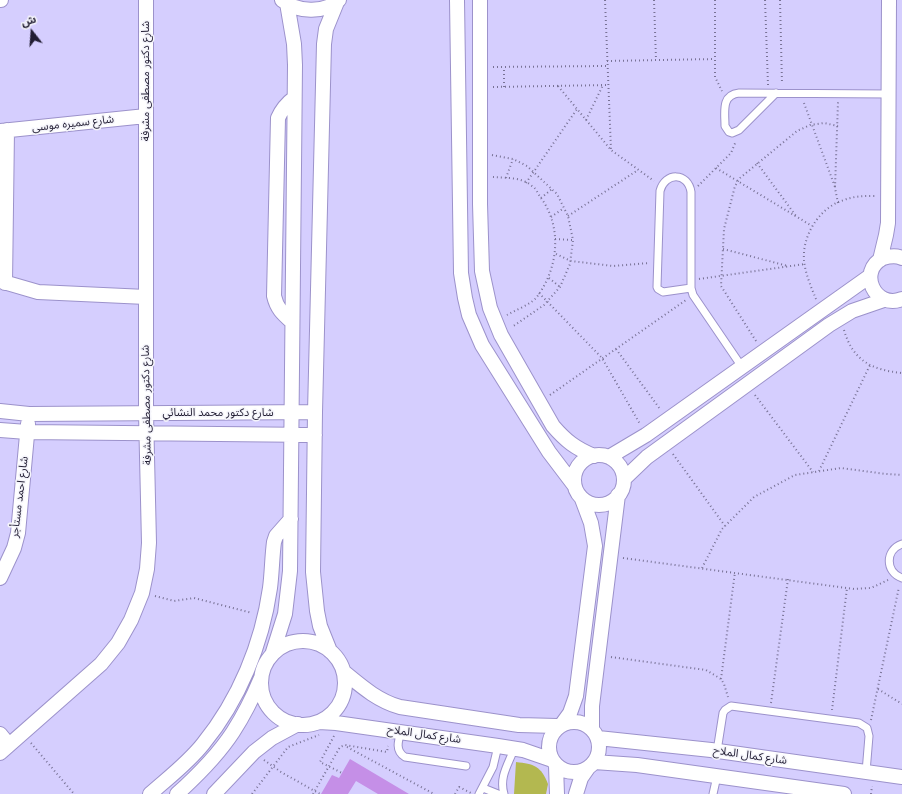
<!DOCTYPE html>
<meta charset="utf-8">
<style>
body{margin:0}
#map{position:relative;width:902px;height:794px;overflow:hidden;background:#d5cefe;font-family:Poppins,"Noto Sans Arabic",sans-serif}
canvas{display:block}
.north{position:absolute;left:12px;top:12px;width:40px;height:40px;-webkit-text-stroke:3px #f5f5fb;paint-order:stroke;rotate:343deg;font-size:11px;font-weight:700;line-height:16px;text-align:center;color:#211d33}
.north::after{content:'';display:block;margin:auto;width:14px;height:18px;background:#211d33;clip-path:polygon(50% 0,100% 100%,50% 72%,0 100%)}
</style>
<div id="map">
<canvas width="902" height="794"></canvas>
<div class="north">ش</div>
</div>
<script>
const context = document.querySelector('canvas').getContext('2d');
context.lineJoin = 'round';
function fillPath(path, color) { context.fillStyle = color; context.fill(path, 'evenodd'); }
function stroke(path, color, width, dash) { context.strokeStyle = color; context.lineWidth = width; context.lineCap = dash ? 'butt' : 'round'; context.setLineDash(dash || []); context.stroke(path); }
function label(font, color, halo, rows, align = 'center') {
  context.font = font + ' Poppins,"Noto Sans Arabic",sans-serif'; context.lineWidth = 3; context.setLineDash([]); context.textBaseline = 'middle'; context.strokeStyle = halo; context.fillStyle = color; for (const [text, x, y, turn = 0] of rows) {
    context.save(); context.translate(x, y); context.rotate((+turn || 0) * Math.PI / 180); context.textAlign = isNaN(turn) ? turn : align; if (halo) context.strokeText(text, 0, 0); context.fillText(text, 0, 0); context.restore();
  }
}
const green = new Path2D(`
 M516,762c18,2 25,4 32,22l-2,10h-32z`);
const building = new Path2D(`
 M350,759l59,35h-31l-22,-13 -8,13h-27l11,-19 7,3z`);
const path = new Path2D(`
 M605,0l6,150
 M654,0l2,60
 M715,0v77l7,14
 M765,0l3,85
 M780,0l2,84
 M607,61l108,-2
 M493,67l114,-1
 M558,86l53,64 43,31
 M493,87l115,-2
 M504,87v-20
 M804,103l31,84
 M586,120l17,-35
 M492,155l21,4 14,7 30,28 11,22 5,24 -3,24 -10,23 -16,18 -32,22
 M757,163l39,53
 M716,168l96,58
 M493,177c13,1 29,0 39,9 4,2 6,8 9,12 22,30 17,72 -5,100 -5,6 -22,13 -29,17
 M506,178l7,-19
 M526,183l51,-74
 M698,186l33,-33 5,-12
 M541,198l11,-9
 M838,203l-3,-15 3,-86
 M568,216l70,-46
 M551,217l13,-9
 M555,239l18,1
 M723,249l65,17
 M556,254l15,7 42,5 36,-3
 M549,278l11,9
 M699,279l106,-15
 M539,293l63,65 38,66
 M816,299c-5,-12 -11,-26 -12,-39 -2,-25 16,-53 40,-60 10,-4 20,-4 31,-4
 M844,330c9,31 28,40 58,43
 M756,341l-35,-55 3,-57 11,-43 5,-8 57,-47 13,-6 14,-2 14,3
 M616,349l44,60
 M550,395l136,-95
 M755,395l58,77
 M673,454l52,72
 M819,471l51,-106
 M623,558l231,31 17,-1 17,-8
 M702,568l20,-39 32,-32 41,-22 46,-7 45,6 16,1
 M155,596l19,5 20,-3 58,15
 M611,657l95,13 15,9 3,5 4,13
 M721,679l14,-107
 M878,689l24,15
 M771,703l17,-124
 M832,710l15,-122
 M871,720l28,-133
 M334,736l-14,26 22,11
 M31,743l43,51
 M347,747l87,47
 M264,760l17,12 39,22
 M252,794l36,-47 31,-12
 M313,794l27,-47 5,-2 42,7 1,-6
 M455,794l4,-7 12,6
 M871,794l1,-8`);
const service = new Path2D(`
 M776,93l-37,37 -7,3 -3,-1 -4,-6c0,-14 -4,-31 14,-33l150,1
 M691,288l-28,4 -5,-3 -1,-2 3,-96c5,-19 28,-19 31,1v96l2,7 49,72
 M902,544c-17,6 -17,28 0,34
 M401,732c-3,9 -6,19 4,25l61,9
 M717,751l6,-38 2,-3 6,-4 128,17 8,5 2,8 -3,36
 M483,788l15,6
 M479,794l14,-27 5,-21
 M504,794c-5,-17 4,-29 10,-45
 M713,794l4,-18`);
const minor = new Path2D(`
 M0,0h1
 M282,0c15,12 42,14 57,0
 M457,0l4,273 4,25 4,17 13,30 67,107 25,33
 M480,0v204l2,67 8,37 11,27 52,91c13,15 22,22 41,30
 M0,131l146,-15
 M902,258c-6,-3 -12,-2 -19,0 -26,13 -8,52 19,41
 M880,260l6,-25 2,-12 1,-223
 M0,281l38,11 108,5
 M5,283l2,-153
 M292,322c-9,-8 -15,-13 -18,-26l4,-178c4,-9 8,-14 16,-20
 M0,411l29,3 286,-2
 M0,430l27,2 288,3
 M574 480a25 25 0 1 1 50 0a25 25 0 1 1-50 0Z
 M609,457l37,-22 224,-159
 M624,479l23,-22 182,-132 23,-14 32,-11
 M0,578l14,-30 4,-15 10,-109
 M261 683a42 42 0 1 1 84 0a42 42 0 1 1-84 0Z
 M330,651l-10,-25 -3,-15 -4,-39 2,-160 9,-368 2,-15 11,-27
 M272,655l13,-41 5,-43 5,-506 -1,-21 -7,-41
 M344,672c17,14 34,29 56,35l119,18 38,1
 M549 747a25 25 0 1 1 50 0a25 25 0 1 1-50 0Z
 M319,722l17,1 162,23 25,4 29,10
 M562,724l8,-11 6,-17 19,-150 -4,-23 -9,-24
 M592,729v-23l26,-211
 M0,734l9,11
 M598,738l113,12 191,27
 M0,753l101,-89 17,-21 13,-23 11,-27 5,-24 2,-26 -3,-130v-413
 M594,762l43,3 207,29
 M556,766l1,28
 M150,794c18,-16 38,-31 53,-50 36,-44 59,-100 67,-156 2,-15 2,-31 4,-46l2,-6 15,-17
 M177,794c20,-18 41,-39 56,-62 11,-17 20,-35 28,-54
 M214,794l40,-42 18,-14 26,-14
 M576,794l5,-16 7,-10`);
const streetNames = [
 ["شارع دكتور مصطفى مشرفة",146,81,-90],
 ["شارع سميره موسى",73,124,-6],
 ["شارع دكتور مصطفى مشرفة",147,405,-91],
 ["شارع دكتور محمد النشائي",218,413],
 ["شارع احمد مستأجر",20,497,-83],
 ["شارع كمال الملاح",424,735,8],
 ["شارع كمال الملاح",750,756,8]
];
fillPath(green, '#b3b850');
fillPath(building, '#c58fe7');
stroke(service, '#9c92cb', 9);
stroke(minor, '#9c92cb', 16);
stroke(path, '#787295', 2, [1, 3]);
stroke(service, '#fff', 7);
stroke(minor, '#fff', 14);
label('11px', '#211d33', '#f5f5fb', streetNames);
</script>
